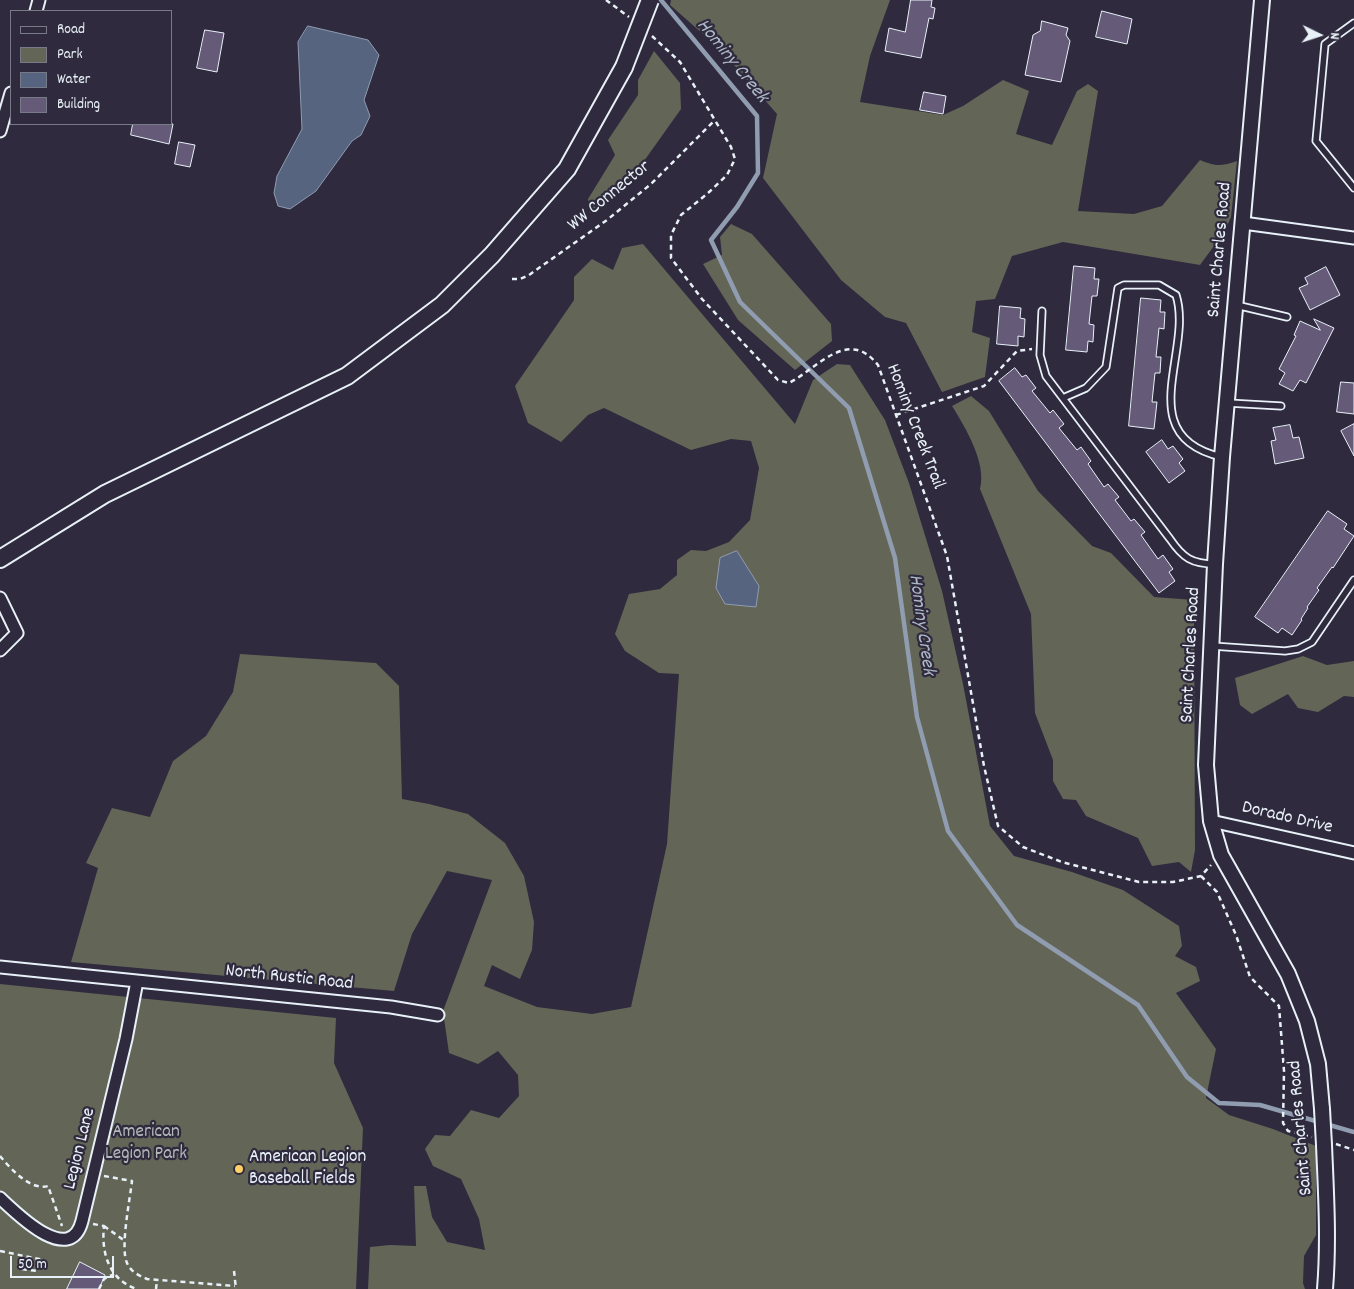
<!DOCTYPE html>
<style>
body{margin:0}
#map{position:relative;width:1354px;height:1289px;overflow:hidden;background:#2f2a3d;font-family:Dekko,sans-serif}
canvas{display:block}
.legend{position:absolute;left:10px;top:10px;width:162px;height:115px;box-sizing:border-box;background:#2f2a3d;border:1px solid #797a88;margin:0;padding:6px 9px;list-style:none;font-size:15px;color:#e8f1f8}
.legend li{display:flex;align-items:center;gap:10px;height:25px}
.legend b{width:25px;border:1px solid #797a88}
.north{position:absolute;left:1294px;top:10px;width:50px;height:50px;-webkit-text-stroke:4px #2f2a3d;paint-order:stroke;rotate:94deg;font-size:14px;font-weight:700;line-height:20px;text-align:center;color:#e8f1f8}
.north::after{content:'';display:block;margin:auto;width:18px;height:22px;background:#e8f1f8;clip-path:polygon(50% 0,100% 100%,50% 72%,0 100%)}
.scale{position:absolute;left:10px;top:1256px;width:104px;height:22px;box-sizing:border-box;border:2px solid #e8f1f8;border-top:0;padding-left:6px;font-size:15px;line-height:18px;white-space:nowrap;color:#e8f1f8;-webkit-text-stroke:4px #2f2a3d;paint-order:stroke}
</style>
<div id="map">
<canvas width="1354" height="1289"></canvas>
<ul class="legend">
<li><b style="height:6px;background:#2f2a3d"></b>Road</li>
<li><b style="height:14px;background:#636557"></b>Park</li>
<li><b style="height:14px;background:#566480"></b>Water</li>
<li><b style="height:14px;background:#655b78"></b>Building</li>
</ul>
<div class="north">N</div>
<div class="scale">50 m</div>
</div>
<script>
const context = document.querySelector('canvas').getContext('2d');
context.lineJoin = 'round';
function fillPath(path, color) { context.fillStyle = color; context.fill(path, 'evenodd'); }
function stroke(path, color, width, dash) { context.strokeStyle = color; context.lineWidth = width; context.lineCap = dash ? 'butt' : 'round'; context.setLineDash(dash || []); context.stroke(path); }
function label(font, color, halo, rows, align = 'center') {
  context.font = font + ' Dekko,sans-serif'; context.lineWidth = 4.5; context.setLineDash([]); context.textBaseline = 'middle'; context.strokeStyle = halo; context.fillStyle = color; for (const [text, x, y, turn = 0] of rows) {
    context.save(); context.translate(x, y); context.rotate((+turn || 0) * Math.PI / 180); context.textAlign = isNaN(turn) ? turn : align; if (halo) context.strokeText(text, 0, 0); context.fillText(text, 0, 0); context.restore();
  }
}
const green = new Path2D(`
 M671,0h219l-20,56 -10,46 83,13 20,-9 40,-26 26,11 -13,43 36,11 25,-54 11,-7 10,7 -20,120 56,3 28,-8 38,-46c16,7 22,6 37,1l-6,56 -6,14 -25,34 -137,-23 -51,14 -17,43 -19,2 -4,31 18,6 -5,39 -43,15 -36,-69 -21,-6 -44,-37 -78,-102 14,-64 -57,-65 -50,-44z
 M654,51l26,32 1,26 -59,83 -32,21 -2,-14 27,-44 -7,-15 30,-45v-15z
 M731,224l21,10 79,90 1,17 -37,29 -57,-50 -35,-56 19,-9 -2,-18z
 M643,244l152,180 18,-44 24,-16 13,1 35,55 24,63 33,108 21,93 27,142 24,30 58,16 51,18 56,36 3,20 -7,10 21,11 4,14 -24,12 40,56 -10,49 23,17 44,14 43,17v89l-12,21 -1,27 2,6h-937l2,-42 20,-2 26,1 -2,-60h12l6,31 15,25 38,8 -6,-31 -18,-40 -28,-13 -8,-17 10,-14 15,1 21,-26 28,8 20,-22 -1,-21 -20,-24 -20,13 -29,-11 -6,-42 49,-131 -45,-9 -35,63 -18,57 -323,-29 27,-94 -12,-5 26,-55 38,9 23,-56 33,-25 27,-44 7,-38 136,9 23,23 3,113 27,5 39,10 37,29 19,33 10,46 -2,28 -12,29 -28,-14 -8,21 53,21 55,7 39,-7 36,-163 12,-170 -20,-1 -34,-22 -10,-17 14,-40 31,-5 17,-14v-15l14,-10 15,1 23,-9 21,-22 9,-52 -8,-27 -20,-2 -40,11 -87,-42 -16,7 -27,27 -33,-19 -13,-37 59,-86v-23l18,-18 21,11 9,-22z
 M971,396l18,15 49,80 54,55 19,7 43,44 40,3 1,250 -4,22 -12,-10 -27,4 -14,-28 -52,-22 -10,-16 -13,-1 -10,-18v-21l-18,-47 -4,-99 -51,-125c7,-26 -15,-62 -28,-83z
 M1303,656l24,9 27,-4v36l-10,-1 -26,16 -20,-4 -10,-14 -36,20 -12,-9 -5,-27z
 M0,984l336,34 -2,45 29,65 -7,161h-356z`);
const water = new Path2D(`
 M308,26l60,14 11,15 -15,45 6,16 -9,19 -9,6 -36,50 -26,18 -12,-3 -4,-13 3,-17 25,-47 -4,-87z
 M737,551l22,35 -3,21 -31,-3 -9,-16 4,-30z`);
const stream = new Path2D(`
 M661,0l96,116 1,57 -21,34 -26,33 29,62 109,106 46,150 22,159 31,114 69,94 121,80 49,72 32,26 41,2 94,27`);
const building = new Path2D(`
 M911,0h21l-1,7 4,1 -2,11 -4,-1 -8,40 -36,-7 4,-23 16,4z
 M1102,11l30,8 -5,25 -31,-7z
 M1042,21l26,7 -2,7 4,6 -9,41 -36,-7 8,-40 7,-4z
 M205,30l19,3 -7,39 -20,-4z
 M924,92l22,4 -3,18 -23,-4z
 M133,124h40l-4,20 -38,-9z
 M179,142l16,3 -5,22 -15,-3z
 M1074,266l21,2 -1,11h5l-2,17h-5l-3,28 5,1 -1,17 -5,-1 -1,11 -21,-2z
 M1326,267l14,28 -30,15 -11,-22 9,-4 -3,-6z
 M1141,298l20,2 -1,12h5l-1,17 -5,-1 -3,29h5l-1,16h-5l-3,29h5l-3,27 -25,-3z
 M1000,306l21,2 -1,10 5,1 -1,18 -6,-1v10l-21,-2z
 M1314,319l20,9 -28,55 -6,-3 -7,11 -14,-7 6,-11 -6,-4 17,-33 -2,-1 6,-14 20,9z
 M1015,368l7,9 4,-2 10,13 -4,3 18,22 3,-3 11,14 -5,4 18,22 4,-3 10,14 -3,3 16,23 4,-3 11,13 -4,3 16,21 3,-2 11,13 -4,3 17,24 5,-4 10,14 -4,3 6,9 -16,12 -160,-212z
 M1341,382l13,1v31l-17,-2z
 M1354,424v32l-13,-25z
 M1290,425l3,13 6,-1 5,21 -29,6 -4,-23 5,-1 -3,-12z
 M1162,440l6,9 5,-3 10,13 -4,4 6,8 -16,12 -23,-31z
 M1328,511l19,13 -3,5 10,7 -21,32 -1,-1 -15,21 2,2 -12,17 1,1 -7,11 1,1 -10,15 -10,-7 -4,5 -23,-16z
 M80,1262l25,13 -6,14h-32z`);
const path = new Path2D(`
 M606,0l23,17
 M652,36l28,26 51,85 4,12 -8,16 -20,19 -26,21 -10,20v23l31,41 76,81 11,3c29,-15 59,-56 89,-18l69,191 37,210 14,60 25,21 39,15 77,20h34l28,-6 10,-11
 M512,279h8l9,-4 78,-55 44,-36 63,-63
 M896,415l88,-29 33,-35 15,-2
 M1201,876l16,16 19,43 14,42 29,29 5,65 -1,52 5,8 24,6
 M1336,1144l18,6
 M0,1156c10,12 30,35 48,30l14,40
 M104,1176l28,5c-2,18 -12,67 -5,82 4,9 11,12 20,16l88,7
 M93,1224l11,2c-3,27 5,54 33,63
 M104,1226l21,15
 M0,1251l44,9
 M22,1269l15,2 3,-12
 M234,1271l2,18
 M99,1289l5,-10 10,-5
 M156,1289l1,-9`);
const service = new Path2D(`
 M1354,23l-29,21 -9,97 38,47
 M1236,305l51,12
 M1042,311l-2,44 6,21 124,163c13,19 22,25 45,25
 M1063,398l23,-10 20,-21 12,-79 6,-3h35l17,10c18,56 -46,141 46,162
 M1228,403l53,3
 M1212,646l73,5 13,-2 14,-7 42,-62`);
const minor = new Path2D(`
 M36,11l3,-11
 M0,131l11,-38
 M1243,223l111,15
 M0,598l17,35 -17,17
 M1211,821l143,32
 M0,967l391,40 47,8
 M0,1198c17,16 70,69 82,23l44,-182 11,-58`);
const tertiary = new Path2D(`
 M1262,0l-40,457 -7,107 -9,201 5,56 10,34 67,119 19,47 11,43 4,45
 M1324,1145c2,48 5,96 1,144`);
const secondary = new Path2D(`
 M0,559l105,-65 242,-118 95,-71 50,-50 75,-86 57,-102`);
const tertiaryBridge = new Path2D(`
 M1322,1109l2,36`);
const secondaryBridge = new Path2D(`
 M624,67l26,-67`);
const markers = [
 [239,1169,5,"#ffd166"]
];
const streetNames = [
 ["WW Connector",610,197,-39],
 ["Saint Charles Road",1221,250,-85],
 ["Hominy Creek Trail",914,427,69],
 ["Saint Charles Road",1192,655,-87],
 ["Dorado Drive",1287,819,13],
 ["North Rustic Road",289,979,6],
 ["Saint Charles Road",1302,1128,-95],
 ["Legion Lane",81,1149,-76]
];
const parkNames = [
 ["American",146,1133],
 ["Legion Park",146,1155]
];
const poiNames = [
 ["American Legion",249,1158],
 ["Baseball Fields",249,1180]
];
const waterNames = [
 ["Hominy Creek",731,62,51],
 ["Hominy Creek",920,625,82]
];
fillPath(green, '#636557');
fillPath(water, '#566480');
stroke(water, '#909cb0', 1);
stroke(stream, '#909cb0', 4.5);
fillPath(building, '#655b78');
stroke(building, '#e8f1f8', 1);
stroke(service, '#e8f1f8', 9);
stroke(minor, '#e8f1f8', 15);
stroke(tertiary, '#e8f1f8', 18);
stroke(secondary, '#e8f1f8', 20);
stroke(path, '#e8f1f8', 2.5, [5, 4]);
stroke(service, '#2f2a3d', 5.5);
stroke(minor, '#2f2a3d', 11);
stroke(tertiary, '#2f2a3d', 14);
stroke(secondary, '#2f2a3d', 16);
stroke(tertiaryBridge, '#e8f1f8', 18, []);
stroke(secondaryBridge, '#e8f1f8', 20, []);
stroke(tertiaryBridge, '#2f2a3d', 14);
stroke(secondaryBridge, '#2f2a3d', 16);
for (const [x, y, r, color] of markers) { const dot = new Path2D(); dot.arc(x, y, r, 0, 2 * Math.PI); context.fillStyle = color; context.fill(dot); stroke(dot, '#2f2a3d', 2); }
label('19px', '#e8f1f8', '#2f2a3d', streetNames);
label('19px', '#b3b9b8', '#2f2a3d', parkNames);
label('19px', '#e8f1f8', '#2f2a3d', poiNames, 'left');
label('italic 20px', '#aeb9c8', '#2f2a3d', waterNames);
</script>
